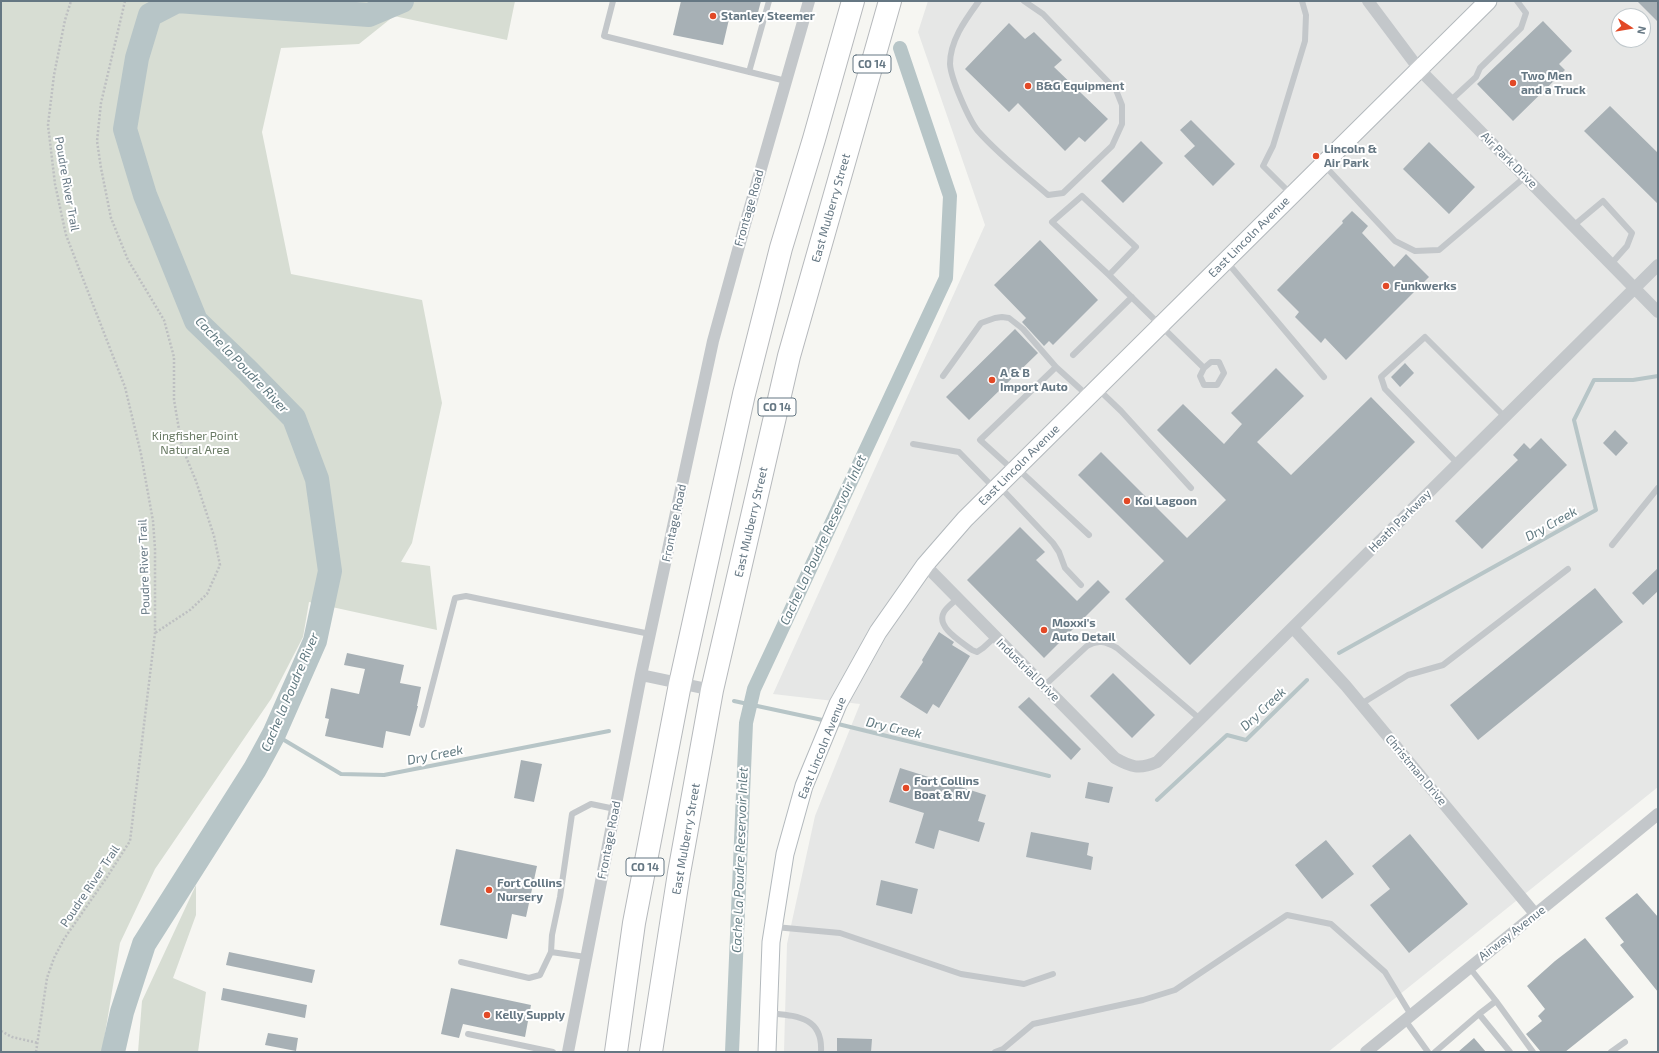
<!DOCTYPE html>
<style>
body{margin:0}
#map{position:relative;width:1659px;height:1053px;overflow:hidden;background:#f6f6f2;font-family:"Exo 2",sans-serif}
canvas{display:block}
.frame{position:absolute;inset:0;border:2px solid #657783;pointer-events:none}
.north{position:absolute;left:1611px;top:8px;width:40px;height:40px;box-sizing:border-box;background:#fff;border:1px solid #c1c9cd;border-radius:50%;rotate:102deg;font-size:11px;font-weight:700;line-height:16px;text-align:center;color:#657783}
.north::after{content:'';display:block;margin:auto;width:14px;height:18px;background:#e24926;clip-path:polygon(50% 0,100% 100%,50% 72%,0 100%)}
</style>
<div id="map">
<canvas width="1659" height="1053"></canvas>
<div class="frame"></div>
<div class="north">N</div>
</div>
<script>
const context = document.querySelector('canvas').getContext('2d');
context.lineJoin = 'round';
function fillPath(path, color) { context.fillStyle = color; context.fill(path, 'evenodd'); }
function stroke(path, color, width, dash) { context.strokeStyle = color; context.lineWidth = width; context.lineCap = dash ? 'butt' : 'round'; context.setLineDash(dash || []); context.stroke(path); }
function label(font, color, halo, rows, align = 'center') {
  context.font = font + ' "Exo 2",sans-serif'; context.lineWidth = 4; context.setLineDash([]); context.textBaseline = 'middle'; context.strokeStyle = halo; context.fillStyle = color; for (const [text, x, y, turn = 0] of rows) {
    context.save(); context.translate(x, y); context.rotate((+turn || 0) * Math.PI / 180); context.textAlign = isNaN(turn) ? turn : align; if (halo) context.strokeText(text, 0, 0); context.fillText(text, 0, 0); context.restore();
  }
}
const built = new Path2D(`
 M928,1h730v786l-330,265h-544l3,-108 28,-128 45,-112 -87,-10 212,-469 -67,-193zM1619,16h24v24h-24z`);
const green = new Path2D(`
 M1,1h514l-8,39 -113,-24 -35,28 -78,4 -19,84 29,142 131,26 20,103 -30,140 -11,19 29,4 7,64 -128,-28 -6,35 -32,62 -116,170 -35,74 -18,109h-101z
 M196,885v30l-23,63 33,14 -8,60h-60l4,-51z`);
const stream = new Path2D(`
 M1339,653l257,-143 -22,-90 20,-40h39l25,-4
 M734,701l93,20
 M834,723l215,53
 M274,734l67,40 43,1 225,-44
 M1157,800l70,-65 19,5 61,-60`);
const canal = new Path2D(`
 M732,1052l14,-329 8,-34 192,-411 4,-82 -50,-148`);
const river = new Path2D(`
 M113,1052l9,-40 22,-68 111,-175 19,-35 41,-93 15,-70 -13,-92 -23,-61 -47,-48 -51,-49 -51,-126 -20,-66 12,-71 13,-43 27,-14 192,14 33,-14`);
const building = new Path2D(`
 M681,1h80l-5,19 -26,-5 -7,30 -50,-10z
 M1637,1h21v21z
 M1543,21l29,30 -13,13 6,6 -52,51 -36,-37z
 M1009,23l16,16 9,-7 28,28 -8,7 54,52 -23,23 -6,-5 -14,14 -47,-48 -9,9 -44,-43z
 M1610,106l48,47v51l-74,-73z
 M1191,120l44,44 -22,22 -29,-30 11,-10 -15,-16z
 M1141,141l22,22 -40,40 -22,-22z
 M1429,142l46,45 -26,27 -46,-45z
 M1352,211l16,15 -6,7 32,34 12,-13 23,23 -83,83 -21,-22 -4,5 -26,-26 4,-5 -22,-22 66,-67 -1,-2z
 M1040,240l58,60 -45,45 -4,-4 -5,5 -22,-24 4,-4 -32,-33z
 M1015,329l23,24 -69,67 -23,-23z
 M1405,363l9,10 -14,14 -9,-10z
 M1276,368l28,28 -47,46 34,33 80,-78 44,45 -225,223 -65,-66 39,-38 -86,-86 23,-23 86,86 39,-38 -69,-70 26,-26 41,40 18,-20 -11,-11z
 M1615,430l13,13 -12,13 -13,-13z
 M1541,438l26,27 -85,84 -27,-28 63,-61 -5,-5 11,-12 6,6z
 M1020,527l25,25 -9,8 41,41 21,-21 12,12 -66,66 -77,-78z
 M1658,568v23l-15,14 -11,-12z
 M1595,588l28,34 -145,118 -28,-35z
 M939,632l15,10 -2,3 18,11 -31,52 -6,-4 -6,10 -27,-17 23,-35 -1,-2z
 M347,653l57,12 -4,18 21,4 -4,19h1l-8,30 -24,-5 -3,17 -58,-12 4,-17 -4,-1 6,-30 28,6 6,-25 -21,-4z
 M1113,673l42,42 -23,23 -42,-42z
 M1029,697l52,52 -10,11 -53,-53z
 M521,760l21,4 -8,38 -20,-4z
 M900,768l86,27 -8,26 7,2 -6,19 -40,-12 -5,19 -19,-6 9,-30 -35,-11z
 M1088,782l25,5 -4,16 -24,-5z
 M1031,832l58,11 -2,12 6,2 -2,13 -65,-13z
 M1410,834l58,70 -59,49 -39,-48 20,-16 -18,-23z
 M1326,840l28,34 -32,25 -27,-34z
 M456,849l81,17 -11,51 -14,-3 -5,25 -67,-14z
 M881,880l37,9 -6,25 -36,-9z
 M1637,893l21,24v75l-38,-47 4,-3 -19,-24z
 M1585,938l49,59 -69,55h-24l-15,-18 16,-13 -4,-5 7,-7 -18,-23 28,-25z
 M229,952l86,18 -3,13 -86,-18z
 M223,988l84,17 -2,13 -84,-18z
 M451,988l80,17 -6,32 -62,-13 -4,14 -18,-4z
 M268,1033l30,5 -2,13 -31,-6z
 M837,1038l35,1 -1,13h-34z
 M1474,1038l12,14h-28z`);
const path = new Path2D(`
 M125,1l-24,102 -4,38 4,27 10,50 17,42 36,60 10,37v43l8,47 14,34 18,55 6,29 -13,29 -17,16 -35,23
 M1,1031l11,6 26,6
 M36,1052l11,-74 7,-20 10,-19 43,-62 23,-36 25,-208v-84l-2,-28 -12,-67 -16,-67 -59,-152 -11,-51 -7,-59 6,-50 11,-55 6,-19`);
const lane = new Path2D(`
 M613,1l-9,35 182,45
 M979,1c-13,18 -29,39 -29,63 1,15 19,56 28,67 21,24 47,44 70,64l15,-2 49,-47 10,-22v-19l-6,-15 -73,-76 -19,-13
 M749,72l20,-71
 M1450,101l26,-24 4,-9 41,-40 5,-15 -9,-12
 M1324,165l71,76 20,10 24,-1 86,-73
 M1291,194l-28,-28 10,-20 32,-105 1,-26 -4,-14
 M1573,226l30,-25 29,32 -5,13 -16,18
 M1227,262l97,115
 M1109,275l27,-28 -54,-51 -30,26 57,53 95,93 -4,8 4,9h13l7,-12 -5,-11h-8l-7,6
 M1073,355l59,-58
 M943,376l38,-53 14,-5 7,-1 7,1 14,11 33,38
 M1098,389l23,22 70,77
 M913,444l46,8 35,36
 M1458,464l-73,-75 -4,-12 44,-40 80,80
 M1012,469l-32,-29 76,-73 31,28
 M1018,469l71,66
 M1000,487l53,56 6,9 6,16 16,17
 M1612,545l46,-57
 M958,598c-5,5 -11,9 -14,14 -9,15 18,30 28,38l5,2 6,-4 12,-11
 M1044,686l43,-40c11,-7 19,-4 30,2l83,71
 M1361,704l47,-29 35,-10 125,-96
 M422,725l33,-127 11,-2 184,38
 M775,927l65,6 121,41 63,10 29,-10
 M551,952l35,5
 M461,962l68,16 11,-3 11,-23 1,-17 8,-38 12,-83 19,-10 24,5
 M1469,967l27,34 -17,13
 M1496,1001l37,51
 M770,1013c27,3 53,4 51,39
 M1405,1020l23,32
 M468,1034l85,18
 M995,1052l8,-3 30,-25 110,-24 32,-10 112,-75 44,9 54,48 26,43
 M1435,1052l44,-38 31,38
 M1611,1052l14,-10`);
const street = new Path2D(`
 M1368,1l51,68 239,243
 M925,565l190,193c16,9 24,12 42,4l501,-497
 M1293,628l53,58 190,229
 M641,675l71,15
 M568,1052l73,-377 72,-334 33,-120 63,-220
 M1366,1052c97,-79 195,-158 292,-238`);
const secondary = new Path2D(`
 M767,1052l4,-110 14,-88 19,-68 34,-82 40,-72 47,-67 40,-46 523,-518`);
const highway = new Path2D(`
 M616,1052l18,-129 46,-239 64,-290 37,-146 33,-109 39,-138
 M651,1052l28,-179 33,-183 77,-334 101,-355`);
const markers = [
 [713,16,4,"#e24926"],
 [1513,83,4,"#e24926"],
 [1028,86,4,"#e24926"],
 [1316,156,4,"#e24926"],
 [1386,286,4,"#e24926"],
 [992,380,4,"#e24926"],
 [1127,501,4,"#e24926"],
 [1044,630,4,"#e24926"],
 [906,788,4,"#e24926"],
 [489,890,4,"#e24926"],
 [487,1015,4,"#e24926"]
];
const shields = [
 [872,64,38],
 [777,407,38],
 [645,867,38]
];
const shieldNames = [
 ["CO 14",872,64],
 ["CO 14",777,407],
 ["CO 14",645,867]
];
const poiNames = [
 ["Stanley Steemer",721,16],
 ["Two Men",1521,76],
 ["and a Truck",1521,90],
 ["B&G Equipment",1036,86],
 ["Lincoln &",1324,149],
 ["Air Park",1324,163],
 ["Funkwerks",1394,286],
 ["A & B",1000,373],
 ["Import Auto",1000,387],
 ["Koi Lagoon",1135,501],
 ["Moxxi's",1052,623],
 ["Auto Detail",1052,637],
 ["Fort Collins",914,781],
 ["Boat & RV",914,795],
 ["Fort Collins",497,883],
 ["Nursery",497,897],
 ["Kelly Supply",495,1015]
];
const streetNames = [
 ["Air Park Drive",1509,160,45],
 ["Poudre River Trail",67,184,80],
 ["Frontage Road",749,208,-74],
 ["East Mulberry Street",831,208,-74],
 ["East Lincoln Avenue",1249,237,-45],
 ["East Lincoln Avenue",1019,465,-45],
 ["Heath Parkway",1400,521,-45],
 ["East Mulberry Street",751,522,-77],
 ["Frontage Road",674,523,-78],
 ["Poudre River Trail",144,567,-92],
 ["Industrial Drive",1028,670,45],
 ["East Lincoln Avenue",822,748,-68],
 ["Christman Drive",1416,770,50],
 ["East Mulberry Street",686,839,-80],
 ["Frontage Road",609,840,-79],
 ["Poudre River Trail",90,886,-56],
 ["Airway Avenue",1512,933,-38]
];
const parkNames = [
 ["Kingfisher Point",195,436],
 ["Natural Area",195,450]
];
const waterNames = [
 ["Cache la Poudre River",242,365,46],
 ["Dry Creek",1551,524,-29],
 ["Cache La Poudre Reservoir Inlet",823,540,-65],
 ["Cache la Poudre River",290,692,-67],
 ["Dry Creek",1263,709,-43],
 ["Dry Creek",894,728,13],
 ["Dry Creek",435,755,-11],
 ["Cache La Poudre Reservoir Inlet",740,860,-88]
];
fillPath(built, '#e6e7e6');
fillPath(green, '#d7ddd3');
stroke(stream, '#b7c5c7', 4);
stroke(canal, '#b7c5c7', 14);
stroke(river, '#b7c5c7', 24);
fillPath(building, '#a7b0b5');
stroke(secondary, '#b3b9bd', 19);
stroke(highway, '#b6b9bc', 24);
stroke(path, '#bdbfc1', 2.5, [2, 2]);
stroke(lane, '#c3c7ca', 6);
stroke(street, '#c3c7ca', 12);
stroke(secondary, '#fff', 17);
stroke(highway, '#fff', 22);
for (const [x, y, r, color] of markers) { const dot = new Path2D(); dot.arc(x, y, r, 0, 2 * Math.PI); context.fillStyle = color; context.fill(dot); stroke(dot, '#fff', 1.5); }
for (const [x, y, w] of shields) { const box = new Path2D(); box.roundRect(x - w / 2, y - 9, w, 18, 3); context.fillStyle = '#fff'; context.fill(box); stroke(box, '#657783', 1); }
label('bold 11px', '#657783', null, shieldNames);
label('bold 12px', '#657783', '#fff', poiNames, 'left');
label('12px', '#657783', '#fff', streetNames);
label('12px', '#697a64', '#fff', parkNames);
label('italic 13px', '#607980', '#fff', waterNames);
</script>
